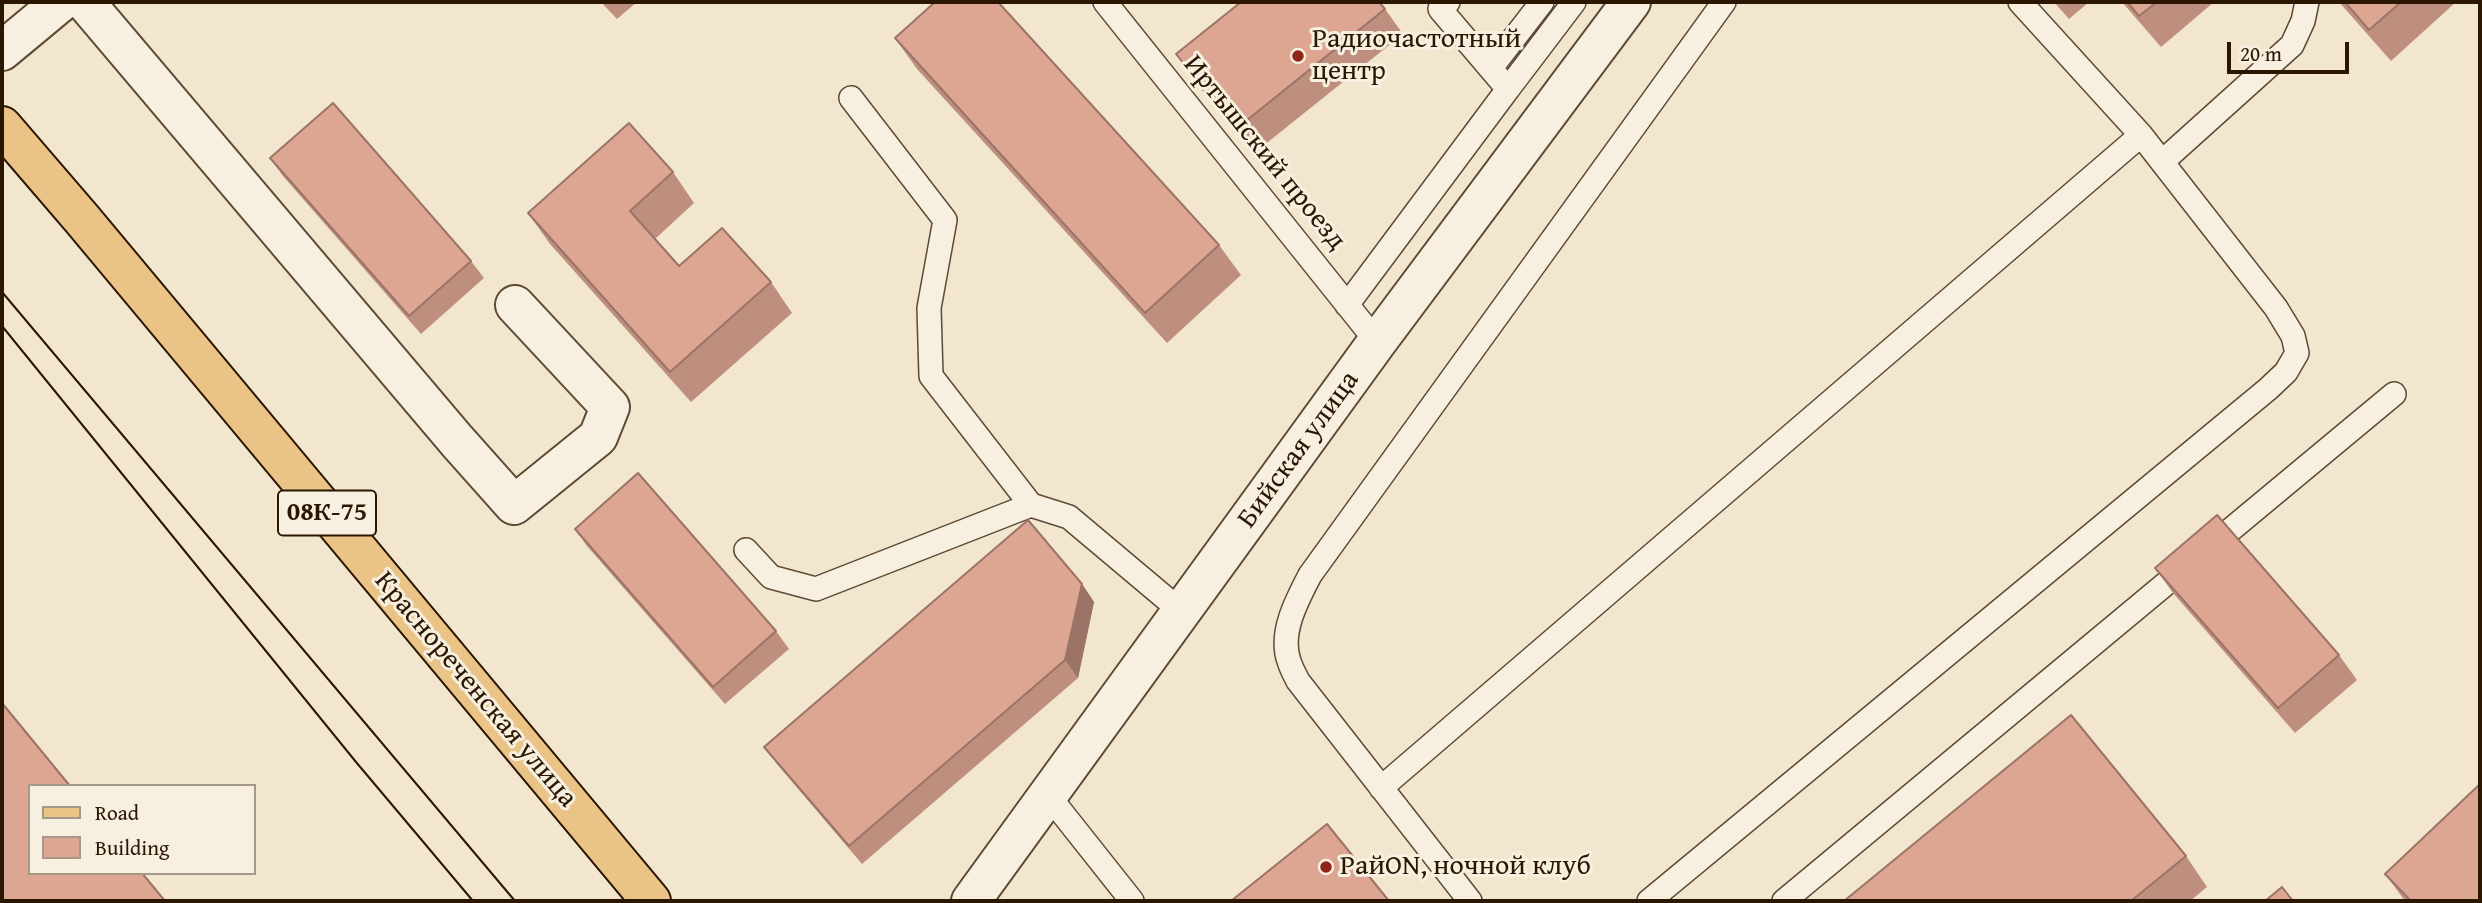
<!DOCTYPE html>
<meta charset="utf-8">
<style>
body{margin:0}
#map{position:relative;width:2482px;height:903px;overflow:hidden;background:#f3e6ce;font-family:"Gentium Book Plus",serif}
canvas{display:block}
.frame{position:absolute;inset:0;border:4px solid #2b1601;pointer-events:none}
.legend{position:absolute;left:28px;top:784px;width:228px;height:91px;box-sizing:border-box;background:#f7efdf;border:2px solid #a59886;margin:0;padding:9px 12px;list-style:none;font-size:21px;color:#2b1601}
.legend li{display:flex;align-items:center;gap:14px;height:35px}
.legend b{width:35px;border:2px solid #a59886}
.scale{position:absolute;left:2227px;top:42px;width:122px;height:32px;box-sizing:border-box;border:4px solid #2b1601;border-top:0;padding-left:9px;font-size:21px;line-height:24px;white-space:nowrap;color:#2b1601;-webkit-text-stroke:5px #f7efdf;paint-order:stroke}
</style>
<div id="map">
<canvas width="2482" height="903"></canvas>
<div class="frame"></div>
<ul class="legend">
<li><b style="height:9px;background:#eac387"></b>Road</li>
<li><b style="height:19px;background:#dda693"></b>Building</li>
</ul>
<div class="scale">20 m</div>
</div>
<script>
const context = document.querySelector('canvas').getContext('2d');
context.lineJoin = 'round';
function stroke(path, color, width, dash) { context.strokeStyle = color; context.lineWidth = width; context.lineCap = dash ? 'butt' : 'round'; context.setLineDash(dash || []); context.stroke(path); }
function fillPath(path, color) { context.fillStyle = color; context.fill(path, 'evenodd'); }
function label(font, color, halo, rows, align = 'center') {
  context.font = font + ' "Gentium Book Plus",serif'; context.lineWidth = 6; context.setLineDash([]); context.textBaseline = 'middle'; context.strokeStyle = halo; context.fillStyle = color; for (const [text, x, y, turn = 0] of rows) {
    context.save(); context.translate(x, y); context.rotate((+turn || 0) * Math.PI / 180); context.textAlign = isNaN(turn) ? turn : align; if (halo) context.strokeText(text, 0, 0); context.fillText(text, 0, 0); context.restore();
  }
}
const service = new Path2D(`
 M1105,2l272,340
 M1491,68l51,-66
 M1508,89l66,-87
 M851,98l94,122 -16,88 2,68 100,129
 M2162,162l130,-117 11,-24 4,-19
 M1347,305l161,-216 -68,-80 8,-7
 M746,550l25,27 45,12 215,-84 38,12 113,95
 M1381,788l760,-653
 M1048,795l84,106
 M1470,901l-172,-220c-3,-6 -7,-13 -9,-20 -10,-28 8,-61 21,-86l414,-573
 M1649,901l619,-512 18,-17 11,-19 -4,-17 -17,-28 -135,-173 -121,-133
 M1784,901l610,-507`);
const minor = new Path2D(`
 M85,2l372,439 57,64 84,-68 12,-30 -95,-102
 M2,51l59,-49
 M971,901l406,-559 254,-340`);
const primary = new Path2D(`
 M2,126l80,93 569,682`);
const tram = new Path2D(`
 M2,292l513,609
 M2,326l354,436 117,139`);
const wall = new Path2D(`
 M601,2h36l-20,17z
 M2054,2h35l-20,17z
 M2122,2h92l-53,45z
 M2339,2h117l-65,59z
 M1385,9l18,25 -150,120 -60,-75 -17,-25z
 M895,38l324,207 22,30 -74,68 -250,-274z
 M270,158l201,103 13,17 -63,56 -138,-158z
 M673,172l21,31 -39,36 24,27 92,16 21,31 -101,89 -141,-158 -22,-31z
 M575,529l201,102 13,18 -64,55 -138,-158z
 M2155,568l184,87 18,25 -62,53 -122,-140z
 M1082,584l12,18 -16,76 -216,186 -85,-100 -13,-17z
 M2186,856l21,31 -17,14h-346z
 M2385,874l95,27h-75z`);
const shadedWall = new Path2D(`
 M1082,584l12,18 -16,76 -13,-18z`);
const building = new Path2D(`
 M935,2h63l221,243 -74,68 -250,-275z
 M1241,2h138l6,7 -149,120 -60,-75z
 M2127,2h30l-18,14z
 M2345,2h56l-32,28z
 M333,103l138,158 -62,55 -139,-158z
 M629,123l44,49 -43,39 49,55 43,-38 49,54 -101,90 -142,-159z
 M638,473l138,158 -63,56 -138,-158z
 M2217,515l122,140 -61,53 -123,-140z
 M1028,520l54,64 -17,76 -216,186 -85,-99z
 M2,703l68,83h-40v87h112l23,28h-163z
 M2071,715l115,141 -55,45h-287z
 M2480,784v117h-69l-26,-27z
 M1327,824l62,77h-158z
 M2282,887l11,14h-28z`);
const markers = [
 [1298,56,7,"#8f2418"],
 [1326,867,7,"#8f2418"]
];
const shields = [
 [327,513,98]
];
const shieldNames = [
 ["08К-75",327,513]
];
const poiNames = [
 ["Радиочастотный",1312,40],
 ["центр",1312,72],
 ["РайON, ночной клуб",1340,867]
];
const streetNames = [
 ["Иртышский проезд",1264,153,51],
 ["Бийская улица",1299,450,-54],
 ["Краснореченская улица",475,690,50]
];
stroke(service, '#5d4a34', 26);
stroke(minor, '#5d4a34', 42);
stroke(primary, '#2b1601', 42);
stroke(service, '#f7efdf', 23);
stroke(minor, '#f7efdf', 38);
stroke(primary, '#eac387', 38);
stroke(tram, '#2b1601', 2);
fillPath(wall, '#be8f7e');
fillPath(shadedWall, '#9b7467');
fillPath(building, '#dda693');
stroke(building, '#9b7467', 2);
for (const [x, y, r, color] of markers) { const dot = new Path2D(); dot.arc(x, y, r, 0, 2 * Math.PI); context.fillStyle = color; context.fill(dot); stroke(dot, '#f7efdf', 2.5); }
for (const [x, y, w] of shields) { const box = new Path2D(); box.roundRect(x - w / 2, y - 22.5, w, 45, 5); context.fillStyle = '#f7efdf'; context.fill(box); stroke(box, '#2b1601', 2); }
label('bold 26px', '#2b1601', null, shieldNames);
label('28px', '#2b1601', '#f7efdf', poiNames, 'left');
label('28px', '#2b1601', '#f7efdf', streetNames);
</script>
